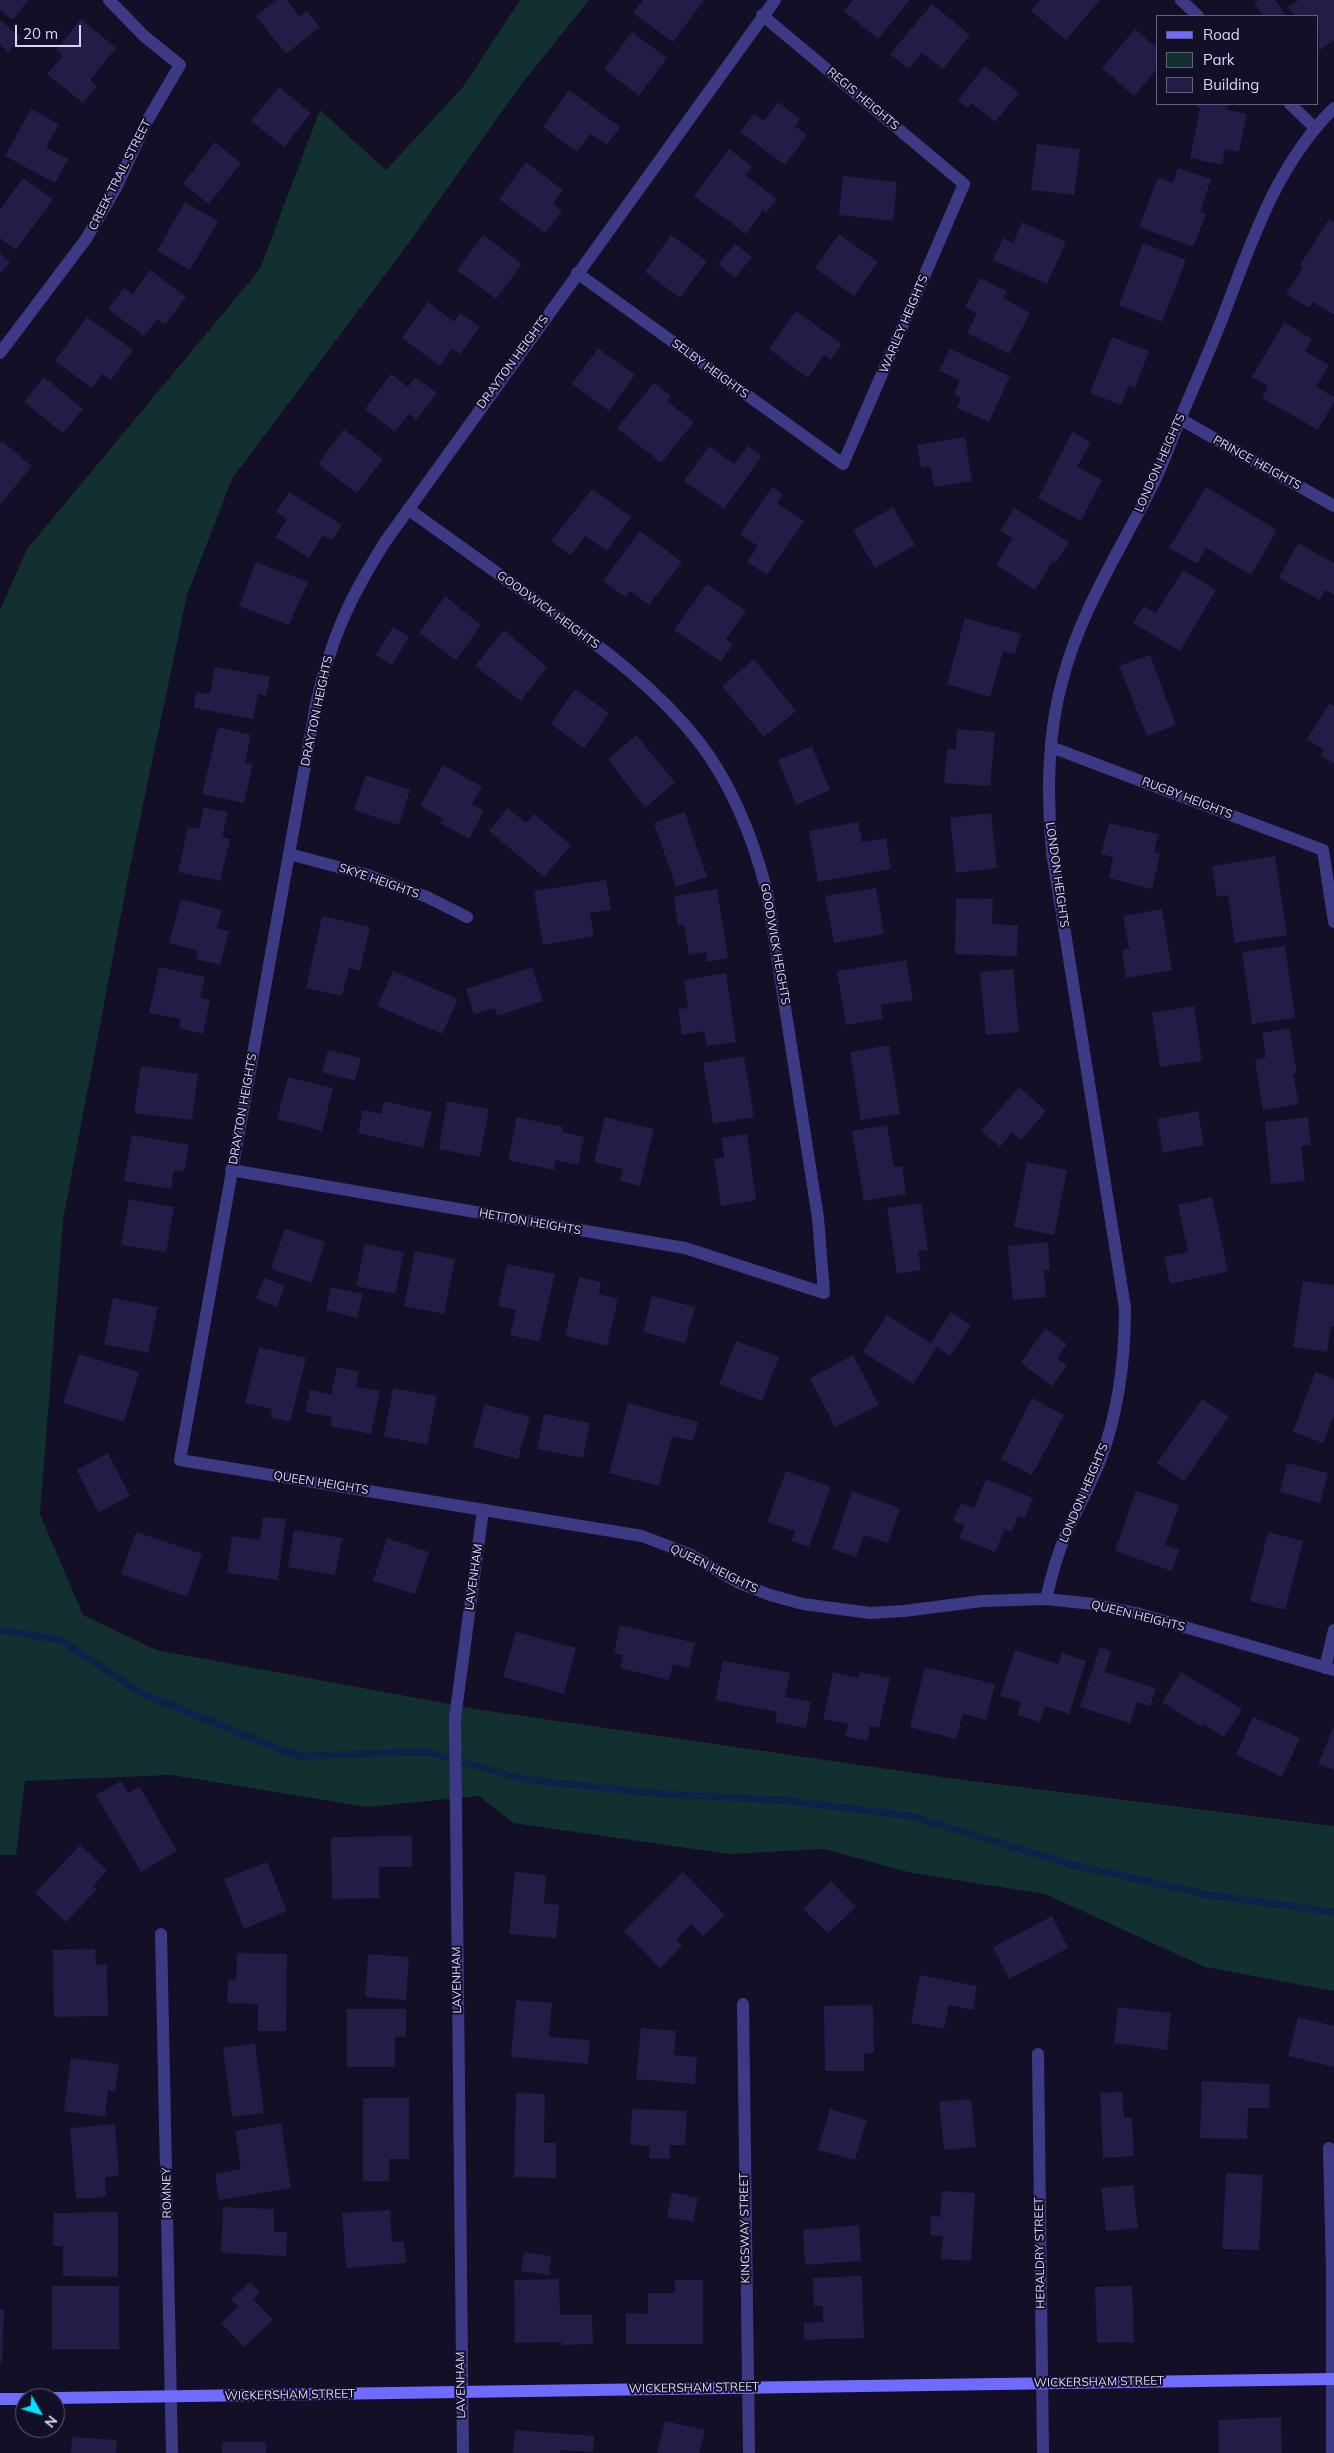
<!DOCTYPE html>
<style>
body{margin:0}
#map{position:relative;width:1334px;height:2453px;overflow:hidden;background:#130f26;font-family:Mulish,sans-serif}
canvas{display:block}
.legend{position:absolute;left:1156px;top:15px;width:162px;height:90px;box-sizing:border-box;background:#130f26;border:1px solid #625e7d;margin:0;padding:6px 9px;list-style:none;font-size:15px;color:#d9d4ff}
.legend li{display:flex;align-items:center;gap:10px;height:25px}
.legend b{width:25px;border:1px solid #625e7d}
.north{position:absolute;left:15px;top:2388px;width:50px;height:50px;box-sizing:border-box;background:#130f26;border:1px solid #625e7d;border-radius:50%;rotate:128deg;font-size:14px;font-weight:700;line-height:20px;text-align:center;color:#d9d4ff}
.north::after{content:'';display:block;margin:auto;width:18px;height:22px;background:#00e5ff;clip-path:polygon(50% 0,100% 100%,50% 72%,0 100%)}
.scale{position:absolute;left:15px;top:25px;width:66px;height:22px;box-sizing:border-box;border:2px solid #d9d4ff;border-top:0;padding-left:6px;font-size:15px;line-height:18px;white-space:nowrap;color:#d9d4ff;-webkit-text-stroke:4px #130f26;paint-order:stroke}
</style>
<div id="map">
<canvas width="1334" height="2453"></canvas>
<ul class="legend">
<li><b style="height:6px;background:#6f6bff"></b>Road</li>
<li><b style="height:14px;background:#12302f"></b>Park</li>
<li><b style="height:14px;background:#241b47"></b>Building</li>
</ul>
<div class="north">N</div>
<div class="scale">20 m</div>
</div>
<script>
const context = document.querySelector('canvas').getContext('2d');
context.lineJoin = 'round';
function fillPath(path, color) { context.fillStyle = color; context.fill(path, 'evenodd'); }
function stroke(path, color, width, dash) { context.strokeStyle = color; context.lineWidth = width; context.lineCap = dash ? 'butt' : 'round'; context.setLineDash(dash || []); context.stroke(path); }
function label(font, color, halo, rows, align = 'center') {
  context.font = font + ' Mulish,sans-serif'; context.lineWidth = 4; context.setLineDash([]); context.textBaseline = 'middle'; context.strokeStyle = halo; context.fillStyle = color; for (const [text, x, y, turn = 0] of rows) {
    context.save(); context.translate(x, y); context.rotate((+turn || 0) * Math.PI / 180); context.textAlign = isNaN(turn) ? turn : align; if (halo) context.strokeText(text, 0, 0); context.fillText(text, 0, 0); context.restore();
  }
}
const green = new Path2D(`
 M520,0h69l-69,86 -115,162 -173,231 -45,116 -57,272 -67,353 -23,294 43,101 73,35 326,60 474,69 378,47v165l-129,-24 -160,-73 -133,-21 -88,-24 -95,5 -216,-31 -34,-27 -112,11 -196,-32 -146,6 -9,74h-16v-1245l27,-61 233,-280 60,-159 66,60 77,-83z`);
const stream = new Path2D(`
 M0,1630l60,10 83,54 154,62 130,-4 96,27 139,15 119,6 129,16 163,49 136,30 125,17`);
const building = new Path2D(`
 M0,0h28l-15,20 -13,-10z
 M276,0h11l13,17 7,-6 13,16 -34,27 -30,-38z
 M643,0h61l-31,42 -40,-29z
 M853,0h57l-32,39 -34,-28z
 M1040,0h60l-34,40 -35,-29z
 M1258,0h17l11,16h-22l-10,-13z
 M1299,0h35v40l-15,11 -1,-35h-23l-7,-9z
 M932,4l38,31 -27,34 -21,-16 -13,16 -19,-15z
 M81,19l35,29 -26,32 7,6 -14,17 -36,-29 16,-18 -7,-6z
 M0,20l21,17 -13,15 -8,-7z
 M1135,29l23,20v19l-24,28 -32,-28z
 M632,32l35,26 -28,38 -35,-27z
 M985,66l34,27 -24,29 -23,-19 -4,5 -10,-8z
 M279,87l32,26 -27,34 -33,-26z
 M569,90l51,37 -13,18 -17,-11 -13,18 -34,-25z
 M778,102l22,17 -5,7 12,9 -22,30 -45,-33 14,-18 10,7z
 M1194,104h36l-5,5 22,5 -8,38 -14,-3 -3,16 -32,-7 10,-49z
 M31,109l28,15 -13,24 22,11 -13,24 -50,-27z
 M215,142l26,21 -32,41 -26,-20z
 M1037,144l43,5 -6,46 -43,-5z
 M729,149l23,17 -7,9 32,24 -11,14 -3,-3 -17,24 -52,-38z
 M526,162l37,28 -10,14 9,7 -17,22 -46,-34z
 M1178,168l33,11 -11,33 6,2 -13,33 -54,-20 19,-50 15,6z
 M843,176l54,6 -4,39 -54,-6z
 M23,178l30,21 -37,51 -16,-12v-28z
 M185,202l33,19 -28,49 -33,-19z
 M1329,219l5,3v93l-21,-13 -4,6 -23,-14 17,-27 -3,-2z
 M1022,222l44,20 -19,42 -54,-24 10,-22 10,5z
 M839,234l39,28 -24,34 -39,-28z
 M483,235l39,29 -26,35 -39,-29z
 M671,235l36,26 -27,37 -35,-26z
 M1143,243l43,17 -24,62 -43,-17z
 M735,244l17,13 -17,21 -17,-14z
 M0,253l10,9 -10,12z
 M150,270l36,27 -21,28 -8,-6 -13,17 -36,-27 16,-21 9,6z
 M980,278l27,13 -4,7 27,15 -21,41 -42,-21 10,-20 -12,-6z
 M428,302l26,20 6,-9 20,14 -20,27 -8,-5 -12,17 -38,-28z
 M796,311l46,33 -11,16 -7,-5 -16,23 -39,-29z
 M87,317l46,33 -22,30 -9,-6 -10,14 -37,-27z
 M1284,322l28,17 -7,12 24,14 -13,22 18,10v5l-16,28 -56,-32 6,-12 -16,-9z
 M1112,337l37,14 -14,37 -6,-3 -8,20 -31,-12z
 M598,348l37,27 -26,36 -37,-27z
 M950,349l60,27 -21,46 -32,-14 4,-10 -7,-4 6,-14 -21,-9z
 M391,374l17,13 7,-10 22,16 -21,27 -7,-6 -14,18 -30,-23z
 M44,377l39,32 -20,24 -39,-31z
 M654,383l17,13 -4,5 27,21 -33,41 -44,-35z
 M344,429l39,30 -26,34 -39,-29z
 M1072,432l19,10 -14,25 25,13 -21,41 -43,-23z
 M965,437l7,44 -38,6 -4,-21 -9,2 -4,-23z
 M2,441l30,25 -32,39v-62z
 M709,446l25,18 14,-18 14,10 -38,53 -40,-28z
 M772,487l11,7 -6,9 27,18 -37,54 -20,-13 11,-16 -18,-12z
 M1206,487l71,43 -26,45 -45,-27 -9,16 -28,-16z
 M592,489l39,28 -24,34 -22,-15 -14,19 -20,-14z
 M289,492l53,33 -10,15 -9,-5 -14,23 -33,-21 11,-18 -11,-7z
 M893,507l22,38 -40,23 -22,-38z
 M1014,508l55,34 -13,21 -3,-2 -18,29 -39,-25 17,-27 -13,-7z
 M640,531l42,31 -33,43 -19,-14 -5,6 -22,-16z
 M1298,543l36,20v32l-9,-5 -5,10 -41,-22z
 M256,562l52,20 -19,43 -50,-19z
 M1183,570l33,20 -36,61 -47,-28 11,-17 12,7z
 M707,584l39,27 -20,28 7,5 -12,18 -47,-32z
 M445,596l36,29 -25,35 -37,-27z
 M965,618l56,16 -6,20 -12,-3 -13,46 -43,-13z
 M393,627l16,10 -17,28 -16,-10z
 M504,630l43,37 -26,34 -46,-35z
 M1150,655l26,70 -29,11 -28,-70z
 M754,659l42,52 -32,26 -42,-51z
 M215,667l55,10 -4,19 -8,-2 -5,25 -59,-11 2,-16 14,2z
 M575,689l34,24 -25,35 -33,-24z
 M1330,703l4,3v58l-13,-9 3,-5 -17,-11z
 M218,727l33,8 -6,27 8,2 -9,39 -42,-9z
 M957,729l38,3 -5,54 -46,-3 3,-34 9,1z
 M636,735l39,47 -30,26 -37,-49z
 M812,746l18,44 -34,15 -18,-45z
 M443,765l39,22 -10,17 12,7 -15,28 -29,-16 3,-4 -23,-13z
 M366,775l44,15 -11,35 -45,-15z
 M204,807l24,5 -6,25 8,2 -10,42 -42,-9 10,-45 11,2z
 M508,808l18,15 8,-9 37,31 -27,32 -55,-46z
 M685,812l22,65 -31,10 -22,-64z
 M991,813l6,55 -41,5 -6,-55z
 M858,822l4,20 24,-4 5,31 -73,13 -9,-51z
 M1109,823l49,11 -4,18 6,2 -8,35 -43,-11 4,-21 -12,-3z
 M1275,856l12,79 -52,8 -7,-48 -11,2 -5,-31z
 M606,880l5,30 -21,3 4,23 -51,9 -9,-54z
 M876,888l8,46 -50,9 -9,-47z
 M717,889l11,69 -21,4 -1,-10 -17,3 -5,-30 -6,1 -4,-30z
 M956,898l37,1 -1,25 26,1 -1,31 -62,-2z
 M181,899l41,11 -5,18 12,3 -9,34 -24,-6 2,-8 -29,-8z
 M1162,909l10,61 -46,8 -4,-28 7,-1 -6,-33z
 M322,916l48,11 -10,44 -11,-3 -7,28 -36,-8z
 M1285,946l10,72 -43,6 -10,-72z
 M906,960l7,40 -32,5 2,14 -37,6 -9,-54z
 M159,967l46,10 -5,21 10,2 -7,34 -24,-6 2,-9 -32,-6z
 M532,967l11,34 -46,15 -2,-8 -21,6 -8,-25z
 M1013,969l6,63 -33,3 -6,-63z
 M393,971l65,28 -16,35 -65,-28z
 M726,973l10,69 -29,4 -3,-15 -22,4 -4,-26 10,-1 -4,-28z
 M1194,1006l8,55 -42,6 -8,-54z
 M1289,1028l8,45 -4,1 6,30 -36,6 -8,-50 11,-3 -4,-24z
 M889,1045l11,69 -39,6 -11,-68z
 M328,1050l33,8 -6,23 -33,-9z
 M744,1056l10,61 -41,7 -10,-61z
 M141,1066l57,8 -6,46 -58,-7z
 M288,1077l45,11 -11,43 -45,-12z
 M1019,1087l27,24 -25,29 -9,-8 -12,15 -19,-16z
 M384,1101l48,11 -9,36 -65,-15 5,-23 18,4z
 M447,1101l42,8 -9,48 -41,-8z
 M1198,1111l6,34 -41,8 -6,-34z
 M517,1117l46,10 -1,5 22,5 -6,28 -22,-5 -2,10 -46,-10z
 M605,1117l49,12 -14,57 -20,-5 3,-12 -29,-7z
 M1308,1117l3,28 -10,1 4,35 -34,3 -6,-62z
 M887,1125l7,42 8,-1 4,28 -42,7 -12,-70z
 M747,1134l9,66 -35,6 -7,-47 10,-1 -2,-20z
 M132,1135l57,10 -5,27 -10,-2 -3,19 -47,-8z
 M1027,1162l40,8 -13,65 -40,-8z
 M1212,1197l16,74 -58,13 -6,-27 24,-5 -10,-47z
 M129,1199l45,8 -8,45 -45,-7z
 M921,1203l7,47 -10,1 3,19 -24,4 -10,-66z
 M285,1229l40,13 -13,41 -41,-14z
 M1048,1242l2,28 -6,1 2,26 -33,3 -5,-54z
 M365,1244l39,8 -9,42 -39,-8z
 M415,1251l40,8 -11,55 -40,-8z
 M507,1264l48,10 -16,68 -29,-7 6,-25 -18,-4z
 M579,1277l22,5 -2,12 19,5 -11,47 -42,-10z
 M264,1278l21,8 -8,21 -21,-8z
 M1303,1281l31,4v42l-3,-1 -4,26 -34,-5z
 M331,1287l32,7 -6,24 -31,-8z
 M652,1296l43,11 -10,36 -42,-11z
 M113,1298l45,9 -10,46 -44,-9z
 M951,1312l20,13 -21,31 -13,-9 -24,37 -50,-32 24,-37 44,28z
 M1045,1328l22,16 -10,14 10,7 -15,21 -31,-23z
 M736,1341l43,16 -17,44 -43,-17z
 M259,1347l47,11 -16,64 -20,-5 2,-8 -27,-6z
 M79,1354l60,18 -15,50 -61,-19z
 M853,1355l26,50 -44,22 -25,-49z
 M337,1367l22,5 -3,15 24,4 -9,43 -41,-8 2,-9 -27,-5 5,-22 21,4z
 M1315,1372l19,7v36l-11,28 -30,-11z
 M393,1388l44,8 -10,49 -43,-9z
 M1032,1398l32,17 -32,60 -31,-16z
 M1202,1399l27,18 -45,64 -27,-18z
 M628,1403l70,19 -5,19 -21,-5 -13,50 -50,-13z
 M485,1404l45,13 -12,42 -45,-12z
 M544,1414l46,9 -7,35 -46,-9z
 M108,1453l22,43 -32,17 -21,-43z
 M1287,1463l41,10 -8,30 -40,-11z
 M786,1471l45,16 -22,60 -18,-6 4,-10 -28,-9z
 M986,1479l47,19 -8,20 -7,-2 -6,16 -7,-3 -10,23 -36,-14 5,-13 -11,-4 8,-18 13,5z
 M852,1491l48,17 -12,35 -24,-8 -8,22 -24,-8z
 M1136,1491l43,14 -14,40 14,5 -7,21 -57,-20z
 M263,1517l23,2 -8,61 -51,-7 5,-37 28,4z
 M294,1530l48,8 -7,37 -47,-8z
 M136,1532l66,22 -15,43 -66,-23z
 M1268,1532l35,9 -18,69 -35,-9z
 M387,1538l42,14 -14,42 -42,-13z
 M620,1625l75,18 -6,25 -16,-4 -4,16 -49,-12 3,-13 -9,-2z
 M516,1632l60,16 -12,46 -61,-17z
 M1100,1647l11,4 -6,21 51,16 -6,18 -13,-4 -7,21 -50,-16z
 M1015,1650l43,14 4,-11 24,8 -17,53 -24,-8 -5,16 -23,-7 4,-13 -21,-6z
 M723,1661l67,12 -5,24 26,5 -5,26 -31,-6 2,-10 -62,-12z
 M925,1667l70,17 -9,36 -23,-6 -7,25 -46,-12z
 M833,1672l25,6 2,-6 30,6 -11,50 -9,-2 -3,15 -22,-5 3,-12 -25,-5z
 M1181,1672l61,37 -18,28 -21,-13 -1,3 -40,-25z
 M1253,1717l47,21 -18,39 -46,-22z
 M1334,1726v44l-16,-6z
 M121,1781l7,12 12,-6 37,64 -36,21 -45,-77z
 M412,1836v31h-33v31l-47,1 -1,-62z
 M80,1845l27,25 -14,16 4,3 -31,33 -31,-29z
 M267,1862l20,49 -43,18 -20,-50z
 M515,1872l31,3 -2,28 15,2 -3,33 -47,-4z
 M683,1872l42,43 -22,21 -12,-12 -15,16 6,6 -22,22 -36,-37z
 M831,1881l25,26 -28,26 -25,-24z
 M1052,1916l16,32 -59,31 -16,-32z
 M95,1949l1,16 11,-1 1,52 -54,1 -1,-67z
 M237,1953l50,1 -1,77h-28v-27l-31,-1 1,-23h8z
 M368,1954l41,3 -3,43 -41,-3z
 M920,1975l57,11 -4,24 -24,-5 -5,24 -33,-6z
 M516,2000l36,3 -3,34 41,3 -2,24 -77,-7z
 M873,2005l1,48 -10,1v17h-39l-1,-65z
 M1118,2007l53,6 -4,37 -53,-7z
 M347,2009h59v28h-11v30h-48z
 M1298,2017l36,9v41l-46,-11z
 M641,2028l35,3 -2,24 23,2 -2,27 -59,-5z
 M255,2043l9,70 -32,4 -9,-69z
 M71,2058l48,6 -4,27 -7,-1 -3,27 -41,-6z
 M1202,2081l68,3 -1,24h-21l-1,31 -47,-1z
 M1122,2092l2,26h8l2,38 -31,2 -3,-65z
 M516,2093l29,1 -1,49h12v35l-42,-1z
 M363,2098h46v61h-20v22h-26z
 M971,2099l5,48 -32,3 -5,-48z
 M632,2109l55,2 -2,34h-15l-1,14 -20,-1 1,-12 -20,-1z
 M830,2109l37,11 -12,40 -37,-10z
 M281,2123l10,65 -72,12 -4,-26 26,-5 -6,-38z
 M115,2124l4,52 -14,1 1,20 -30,2 -6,-71z
 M1226,2173l37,2 -4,75 -37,-1z
 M1133,2185l5,43 -32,3 -5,-43z
 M942,2191l33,2 -4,68 -30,-2 2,-23 -13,-1 1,-19 9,1z
 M672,2192l26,6 -5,24 -26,-5z
 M223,2207l51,2v23h13l-1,24 -65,-3z
 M390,2210l2,32 12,-1 2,22 -60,5 -4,-55z
 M118,2212v65l-55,-1v-30h-10l1,-33z
 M859,2225l2,36 -56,4 -2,-35z
 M524,2252l27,4 -2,19 -28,-4z
 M862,2276l2,62 -60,2v-17l19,-1v-16h-9l-1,-28z
 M559,2279l1,36h32l1,29 -32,1 1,-3 -47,1 -1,-63z
 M675,2280h28v64h-77v-31l22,1v-21h27z
 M250,2282l10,10 -7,7 20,21 -29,27 -23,-24 17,-16 -7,-8z
 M52,2286h67v63h-67z
 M1132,2286l2,56 -37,1 -2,-56z
 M0,2309l4,1 -2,52h-2z
 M1281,2417l1,36h-63l-1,-33z
 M665,2421l40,9 -6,23h-42z
 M515,2430l79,6 -1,16 -33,-2v3h-47z
 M72,2437l45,3 -1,13h-45z
 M222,2442h44v11h-44z`);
const street = new Path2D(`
 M775,0l-390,542c-36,57 -54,96 -69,162l-136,756 462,76 47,18 50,29 31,12 33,9 67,9 34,-2 78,-10 64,-2 47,5 43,9 198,57
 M1181,0l17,16
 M1290,104l24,23
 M577,273l266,191 121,-280 -202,-169
 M0,353l86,-114 30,-51 31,-67 33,-56 -36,-29 -35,-36
 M1180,419l154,87
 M1051,747l272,103 11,72
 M289,854l79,21 59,22 40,20
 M231,1170l454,78 139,45 -6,-75 -51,-326c-14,-54 -34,-106 -68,-150 -43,-55 -97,-94 -153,-134 -46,-33 -92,-66 -138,-99
 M1046,1599c5,-22 11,-44 20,-65 11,-25 24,-48 34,-73 19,-50 25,-100 25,-153l-73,-456c-5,-58 -5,-117 11,-174 19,-72 62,-135 94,-202 9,-19 15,-38 23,-57 15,-35 30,-69 44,-105 28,-74 53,-150 110,-206
 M1325,1668l9,-38
 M161,1934l11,519
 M743,2004l6,449
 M1038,2054l5,399
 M1329,2148l3,125v180
 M463,2453l-8,-735 28,-208`);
const secondary = new Path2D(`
 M55,2398l1279,-19
 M0,2399h25`);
const streetNames = [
 ["REGIS HEIGHTS",863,99,40],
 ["CREEK TRAIL STREET",120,175,-63],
 ["WARLEY HEIGHTS",904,324,-67],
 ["DRAYTON HEIGHTS",513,362,-54],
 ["SELBY HEIGHTS",710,369,36],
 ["LONDON HEIGHTS",1160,463,-66],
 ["PRINCE HEIGHTS",1257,463,29],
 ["GOODWICK HEIGHTS",548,610,36],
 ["DRAYTON HEIGHTS",317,711,-78],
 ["RUGBY HEIGHTS",1187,798,21],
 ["LONDON HEIGHTS",1057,875,82],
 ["SKYE HEIGHTS",379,881,19],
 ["GOODWICK HEIGHTS",775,944,80],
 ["DRAYTON HEIGHTS",243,1109,-80],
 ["HETTON HEIGHTS",530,1222,10],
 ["QUEEN HEIGHTS",321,1483,9],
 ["LONDON HEIGHTS",1084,1493,-67],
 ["QUEEN HEIGHTS",714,1569,26],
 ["LAVENHAM",474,1577,-82],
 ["QUEEN HEIGHTS",1138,1616,14],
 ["LAVENHAM",457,1980,-91],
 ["ROMNEY",167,2193,-91],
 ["KINGSWAY STREET",745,2228,-91],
 ["HERALDRY STREET",1040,2253,-91],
 ["WICKERSHAM STREET",1099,2382,-1],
 ["LAVENHAM",461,2385,-91],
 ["WICKERSHAM STREET",694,2388,-1],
 ["WICKERSHAM STREET",290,2395,-1]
];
fillPath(green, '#12302f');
stroke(stream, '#0c2248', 7);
fillPath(building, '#241b47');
stroke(street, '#3d3a85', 12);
stroke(secondary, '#6f6bff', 12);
label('12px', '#d9d4ff', '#130f26', streetNames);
</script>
